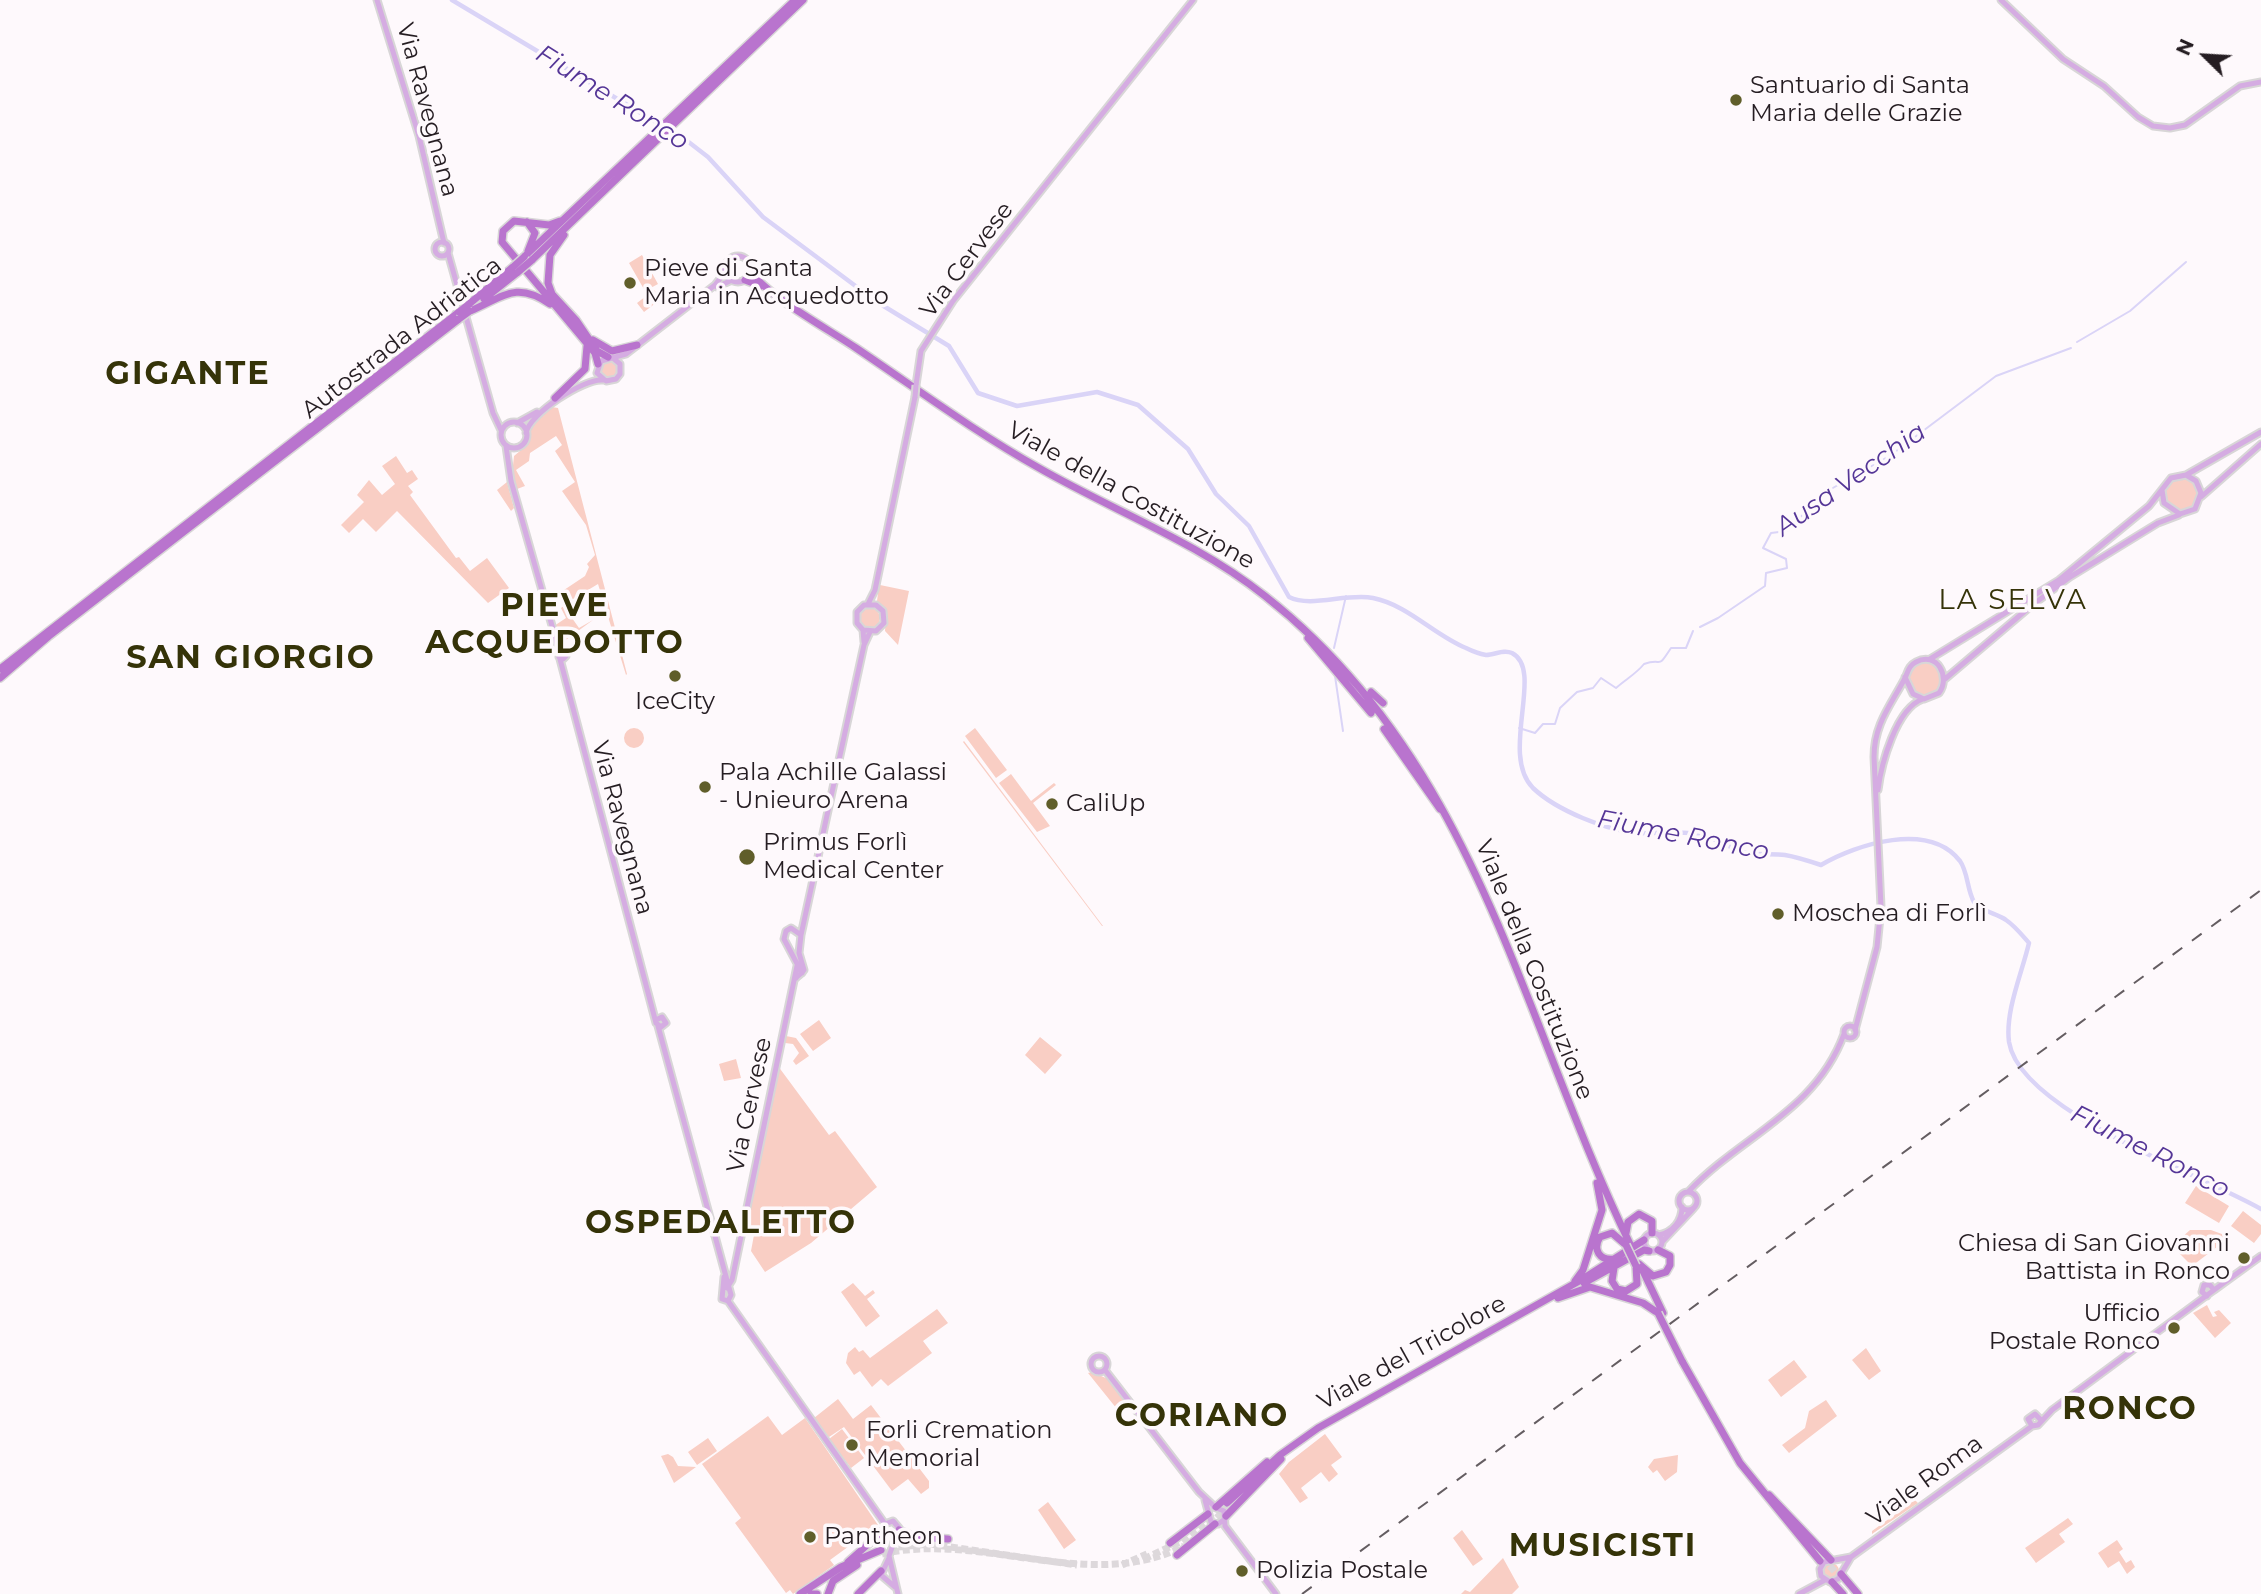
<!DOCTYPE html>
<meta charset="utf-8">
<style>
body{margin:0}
#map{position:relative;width:2261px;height:1594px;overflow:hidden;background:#fef9fc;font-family:Montserrat,sans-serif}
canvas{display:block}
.north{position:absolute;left:2170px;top:21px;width:70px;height:70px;-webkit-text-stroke:5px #fef9fc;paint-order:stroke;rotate:294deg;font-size:19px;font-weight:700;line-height:28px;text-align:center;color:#251d22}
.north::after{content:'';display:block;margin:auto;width:24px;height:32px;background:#251d22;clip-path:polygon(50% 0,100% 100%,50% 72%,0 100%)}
</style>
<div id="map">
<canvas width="2261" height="1594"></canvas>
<div class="north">N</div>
</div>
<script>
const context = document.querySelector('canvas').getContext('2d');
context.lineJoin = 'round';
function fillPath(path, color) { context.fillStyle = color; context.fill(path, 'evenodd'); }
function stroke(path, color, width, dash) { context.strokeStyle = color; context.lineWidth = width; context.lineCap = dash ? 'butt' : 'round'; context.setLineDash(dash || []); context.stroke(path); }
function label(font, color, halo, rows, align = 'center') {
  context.font = font + ' Montserrat,sans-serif'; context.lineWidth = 7; context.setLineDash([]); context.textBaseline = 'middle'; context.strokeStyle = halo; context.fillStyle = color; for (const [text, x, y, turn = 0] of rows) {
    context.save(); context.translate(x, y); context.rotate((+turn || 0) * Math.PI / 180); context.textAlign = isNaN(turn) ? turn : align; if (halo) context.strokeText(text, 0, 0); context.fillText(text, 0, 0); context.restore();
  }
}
const green = new Path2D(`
 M642,255l16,29 -13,7 -16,-28z
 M654,290l7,9 -17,13 -7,-9z
 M600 369a9 9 0 1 1 18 0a9 9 0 1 1-18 0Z
 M552,407l6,1 69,266 -1,1 -28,-91 -30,18 -3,6 14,20 14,-8 -30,22 -9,-16 12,-8 -5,-10 7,-5 -4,-13 21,-14 4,-9 -2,-3 8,-9 -9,-30 -24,-34 13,-9 -20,-31 7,-6 -6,-9 -26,17 -1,8 -13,9 9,16 -8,3 -5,-14 2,-19 13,-11 5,-20z
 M396,456l11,17 5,-3 6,9 -10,7 5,6 -3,3 46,63 3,-1 11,14 17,-13 22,30 -21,15 -91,-92 -21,21 -13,-13 -14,14 -8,-8 23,-23 -7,-7 12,-15 13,15 13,-11 -13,-18z
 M2164 494a17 17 0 1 1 34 0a17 17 0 1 1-34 0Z
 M507,482l7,26 -3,3 -14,-21z
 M881,570l-1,15 29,6 -11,54 -13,-14 1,-17 -9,-13z
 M860 618a10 10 0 1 1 20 0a10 10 0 1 1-20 0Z
 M1908 679a17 17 0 1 1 34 0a17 17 0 1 1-34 0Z
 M624 738a10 10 0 1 1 20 0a10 10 0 1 1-20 0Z
 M975,728l32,42 -11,8 -31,-42z
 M964,741l139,185h-1l-139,-184z
 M1011,774l20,27 23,-18 2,2 -23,18 17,23 -13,6 -38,-49z
 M819,1020l12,18 -18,13 -13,-17z
 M786,1036l10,2 13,18 -13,9 -3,-4 6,-8 -6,-9 -8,-1z
 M1040,1037l22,18 -17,19 -20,-19z
 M736,1059l5,19 -17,3 -5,-17z
 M778,1066l51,69 6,-4 42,56 -66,56 -46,29 -14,-21 3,-16 -9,-11z
 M2196,1186l33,20 -10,17 -34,-20z
 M2243,1211l18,14v9l-7,9 -23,-17z
 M2190,1230h21l19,7 -38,29 -20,-20z
 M853,1283l12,13 8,-6 2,3 -8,6 13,17 -14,11 -25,-35z
 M2207,1305l6,12 4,-1 -3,-4 5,-2 12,13 -16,15 -22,-25z
 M937,1309l11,14 -25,18 9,12 -44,33 -7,-7 -9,8 -12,-16 -6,4 -8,-12 2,-10 7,-6 4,5 4,-2 7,8z
 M1866,1348l15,23 -12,9 -17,-20z
 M1794,1360l13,17 -26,20 -13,-17z
 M1092,1372l16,7 22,29 -9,6 -33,-41z
 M838,1399l15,20 18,-14 58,76v7l-8,6 -13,-15 -16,12 -48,-64 -15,10 -15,-19z
 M1826,1400l11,16 -48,37 -7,-8 23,-17 4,-17z
 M768,1416l14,19 23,-17 73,107 -48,35 4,5 -41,29 -3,-4 -4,3 -51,-70 6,-5 -39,-54z
 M842,1429l22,29 -13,10 -22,-29z
 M1325,1434l17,23 -11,8 7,9 -9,8 -8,-10 -20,16 7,10 -8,5 -21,-29 10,-12z
 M708,1438l9,13 -20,14 -9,-13z
 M668,1454l5,3 5,9 18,1 -22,16 -13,-27z
 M1678,1455l-1,17 -12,9 -8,-11 -4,3 -5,-6 6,-8z
 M1915,1500l3,3 -46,31v-3z
 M1048,1502l28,38 -12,9 -26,-39z
 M2068,1518l5,6 -14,10 6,8 -29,21 -11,-15z
 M1462,1530l21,29 -10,7 -20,-28z
 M2117,1540l6,9 -4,3 7,11 5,-3 4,7 -8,7 -8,-13 -11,7 -10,-15z
 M1503,1558l16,29 -7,7h-51l4,-4 5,2z
 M1823 1571a8 8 0 1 1 16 0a8 8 0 1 1-16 0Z`);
const stream = new Path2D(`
 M2077,342l53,-31 56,-49
 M1700,627l18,-9 47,-32 1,-13 21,-5 -1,-9 -23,-11 8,-15 16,-2 37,-38 67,-38 105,-79 75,-28
 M1334,648l12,-52
 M1335,676l8,55
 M1519,728l16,5 8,-9h12l5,-16 17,-16 16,-4 8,-10 15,10c10,-9 20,-14 28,-24 20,-7 12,7 27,-16h15l7,-17`);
const river = new Path2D(`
 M452,0l234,140 22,17 55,60 114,85 72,44 29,47 39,13 80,-14 41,13 50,44 28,45 33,32 40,71c22,11 57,-4 84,1 35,7 61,37 93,50 6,3 14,6 20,7 9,0 17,-6 26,-2 33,17 -13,101 21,135 23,22 74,43 106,45 21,1 45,-3 64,2 14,4 26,12 39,17 13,4 29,1 43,3 12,2 24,6 36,10 36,-21 108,-44 139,-4 8,11 7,29 14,41 7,10 23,11 32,18 9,6 16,15 23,23 -7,30 -24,68 -20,99 11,69 193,133 252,167`);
const highwayTunnel = new Path2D(`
 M1209,1525l20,-19
 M888,1548l41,-4 148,21
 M882,1554c99,-23 209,40 302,-8
 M1823,1558l19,22
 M1144,1559l36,-17 31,-24
 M1122,1565l25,-11`);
const major = new Path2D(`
 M377,0l42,136 25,107
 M2001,0l62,59 41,27 34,31 15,9 17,2 15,-3 55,-39 21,-4
 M435 249a7 7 0 1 1 14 0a7 7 0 1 1-14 0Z
 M448,253l45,160 8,17
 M725 269a13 13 0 1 1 26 0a13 13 0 1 1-26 0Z
 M717,287l15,-7
 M613,358l7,6v10l-4,5 -10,2 -9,-8 4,-12 25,-7 89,-69 11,-14
 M916,385l5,-34 32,-50 240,-301
 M501 435a13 13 0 1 1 26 0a13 13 0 1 1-26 0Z
 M517,423l20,-11
 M526,433c3,-19 58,-55 77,-53
 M506,446l5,35 49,173
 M2186,475l75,-43
 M2201,497l60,-53
 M868,604l7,-14 40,-193
 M863,630l13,1 8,-8 -1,-12 -7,-6h-12l-7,7v11l6,7 1,12
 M562,653l4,3 -3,3 -4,-2z
 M560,659l96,364 5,4 5,-4 -4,-6 -6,3
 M1930,659l129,-79 90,-74 22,-28 15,-3 10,6 5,12 -6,16 -15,5 -16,-11 -2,-13
 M1945,679l86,-73 39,-29 88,-54 21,-8
 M1878,790c3,-25 18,-82 45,-91
 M801,935l63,-290 6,-13
 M796,978c2,-3 6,-4 8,-8l-5,-17 2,-18 -10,-7 -5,3 -2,8 18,34
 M658,1026l73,269 -3,6
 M1844 1032a6 6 0 1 1 12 0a6 6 0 1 1-12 0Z
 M1855,1030l22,-83 4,-40 -7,-150c0,-32 16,-51 30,-77 4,-7 4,-14 12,-18 21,-11 35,15 23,31l-15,6 -11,-5 -8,-17
 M1689,1191c52,-55 127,-80 155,-157
 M1679 1201a9 9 0 1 1 18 0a9 9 0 1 1-18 0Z
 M1644 1242a9 9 0 1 1 18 0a9 9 0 1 1-18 0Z
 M1659,1235c14,-3 23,-14 23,-28
 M1662,1242l31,-33
 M724,1277l-2,22 6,2 157,223
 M727,1288l5,-8 65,-314
 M2214,1290l47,-34
 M2207,1296l-5,-4 2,-7h6l4,5
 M1091 1364a8 8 0 1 1 16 0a8 8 0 1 1-16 0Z
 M1105,1370l94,122 16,15
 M2041,1420l-6,-6 -7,5 4,7 6,-1 14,-15 162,-120
 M1205,1500l6,22 7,2 7,-5
 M1214,1507l10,4 1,15 51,68
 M885,1524l8,-3 6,7 -10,28 9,38
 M1851,1557l-27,5 -4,7 1,7 9,6 8,-3 13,-22 181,-131
 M889,1558l-8,17 14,12
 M1799,1594l26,-14`);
const highway = new Path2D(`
 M560,221l-11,4 -35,-4 -11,10 -1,11 93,111 3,11
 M527,222l8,11 -7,18
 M564,235l-14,20 -2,28 4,11 24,26 21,31 11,6
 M524,257l271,-257
 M532,260l271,-260
 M751,272c18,25 77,57 105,76 61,41 119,84 183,120 75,43 158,74 226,128 212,166 254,418 365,648
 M745,280l16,6
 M484,299l34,-27
 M469,304l44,-37
 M470,311c32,-13 45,-31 80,-7
 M593,340l19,11 25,-6
 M555,398l30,-29 2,-23
 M1308,638l63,75
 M0,669l459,-357
 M0,678l49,-42 410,-317
 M1371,692l12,11
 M1384,729l56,80
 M1626,1233l2,-11 11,-8 13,7v12
 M1614,1259c-14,2 -22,-9 -14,-22l12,-4 14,12
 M1639,1264l14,12 13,-4 4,-7v-9l-12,-6
 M1614,1268l-2,13 5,8 9,2 11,-7 -1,-18
 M1642,1269l21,44
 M1575,1281l8,-11 19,-60 -5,-27
 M1584,1283l60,-33 5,1
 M1558,1298l32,-11 53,16 15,10
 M1682,1361l58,102 80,98
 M1769,1495l62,65
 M1227,1503l53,-48 38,-27 263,-148 63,-40
 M1216,1507l51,-45
 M1226,1516l55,-57
 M899,1530l15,7 34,2
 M1170,1543l38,-29
 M1177,1555l38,-31
 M848,1562l36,-32
 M1841,1574l17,20
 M1832,1582l11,12
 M800,1594l41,-27 40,-17
 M811,1594h6
 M828,1594l5,-13 24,-16
 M858,1594l23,-23`);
const rail = new Path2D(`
 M1302,1594l959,-704`);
const majorBridge = new Path2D(`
 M915,397l1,-12`);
const highwayBridge = new Path2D(`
 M513,267l11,-10
 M518,272l14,-12
 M459,312l10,-8
 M459,319l11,-8
 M1626,1245l10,21
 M1658,1313l24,48`);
const markers = [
 [1736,100,7,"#605e2a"],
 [630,283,7,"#605e2a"],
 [675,676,7,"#605e2a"],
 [705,787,7,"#605e2a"],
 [1052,804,7,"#605e2a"],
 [747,857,9,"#605e2a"],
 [1778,914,7,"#605e2a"],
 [2244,1258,7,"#605e2a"],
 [2174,1328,7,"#605e2a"],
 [852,1445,7,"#605e2a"],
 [810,1537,7,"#605e2a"],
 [1242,1571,7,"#605e2a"]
];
const poiNames = [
 ["Santuario di Santa",1750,86],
 ["Maria delle Grazie",1750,114],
 ["Pieve di Santa",644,269],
 ["Maria in Acquedotto",644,297],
 ["IceCity",675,702,"center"],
 ["Pala Achille Galassi",719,773],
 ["- Unieuro Arena",719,801],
 ["CaliUp",1066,804],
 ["Primus Forlì",763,843],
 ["Medical Center",763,871],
 ["Moschea di Forlì",1792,914],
 ["Chiesa di San Giovanni",2230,1244,"right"],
 ["Battista in Ronco",2230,1272,"right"],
 ["Ufficio",2160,1314,"right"],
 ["Postale Ronco",2160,1342,"right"],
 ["Forli Cremation",866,1431],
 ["Memorial",866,1459],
 ["Pantheon",824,1537],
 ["Polizia Postale",1256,1571]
];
const streetNames = [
 ["Via Ravegnana",427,110,75],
 ["Via Cervese",967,260,-53],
 ["Autostrada Adriatica",402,338,-38],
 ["Viale della Costituzione",1131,496,29],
 ["Via Ravegnana",622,828,75],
 ["Viale della Costituzione",1534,970,68],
 ["Via Cervese",750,1105,-78],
 ["Viale del Tricolore",1412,1353,-29],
 ["Viale Roma",1925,1481,-36]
];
const waterNames = [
 ["Fiume Ronco",612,98,32],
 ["Ausa Vecchia",1851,480,-35],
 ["Fiume Ronco",1683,836,11],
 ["Fiume Ronco",2150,1152,27]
];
const quarterNames = [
 ["LA SELVA",2013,601]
];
const districtNames = [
 ["GIGANTE",188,375],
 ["PIEVE",555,607],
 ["ACQUEDOTTO",555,644],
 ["SAN GIORGIO",251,659],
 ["OSPEDALETTO",721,1224],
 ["RONCO",2130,1410],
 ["CORIANO",1202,1417],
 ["MUSICISTI",1603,1547]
];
fillPath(green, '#f9cec4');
stroke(stream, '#dad4f7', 2);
stroke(river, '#dad4f7', 4.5);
stroke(highwayTunnel, '#ddd8db', 7, [7, 3.5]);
stroke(major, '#d8d6d7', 9);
stroke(highway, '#d8d6d7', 10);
stroke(major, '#d5ace2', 5);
stroke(highway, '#b974ce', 7);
stroke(rail, '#645d61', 2, [12, 12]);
stroke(majorBridge, '#d8d6d7', 9, []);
stroke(highwayBridge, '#d8d6d7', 10, []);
stroke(majorBridge, '#d5ace2', 5);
stroke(highwayBridge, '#b974ce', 7);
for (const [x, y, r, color] of markers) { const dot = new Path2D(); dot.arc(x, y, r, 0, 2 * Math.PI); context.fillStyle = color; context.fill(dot); stroke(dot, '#fef9fc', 2.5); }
label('24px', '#251d22', '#fef9fc', poiNames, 'left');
label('24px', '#251d22', '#fef9fc', streetNames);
label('italic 26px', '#553697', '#fef9fc', waterNames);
context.letterSpacing = '2px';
label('28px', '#353308', '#fef9fc', quarterNames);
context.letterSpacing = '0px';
context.letterSpacing = '2px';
label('bold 32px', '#353308', '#fef9fc', districtNames);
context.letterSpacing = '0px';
</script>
